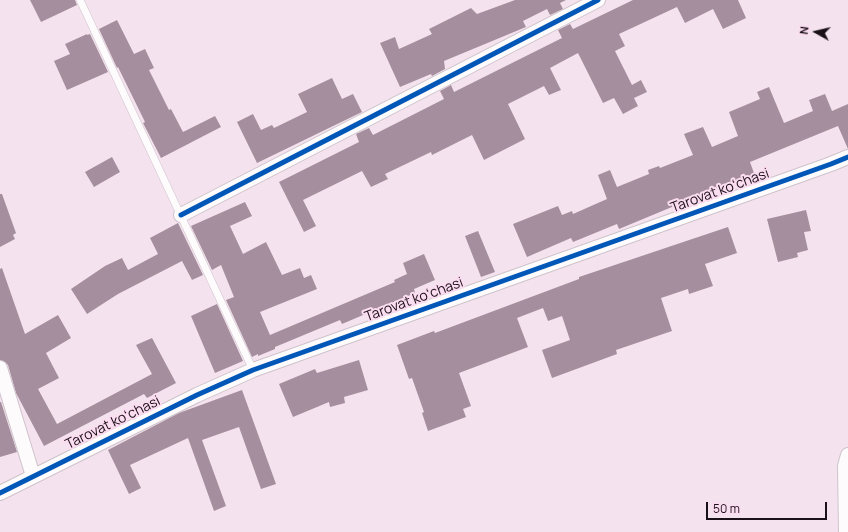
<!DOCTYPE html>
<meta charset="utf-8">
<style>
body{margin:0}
#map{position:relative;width:848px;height:532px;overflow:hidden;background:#f4e3ee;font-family:Manrope,sans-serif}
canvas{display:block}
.north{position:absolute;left:796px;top:12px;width:40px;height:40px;-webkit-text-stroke:3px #fbdcf1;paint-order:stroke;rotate:278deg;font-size:11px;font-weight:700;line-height:16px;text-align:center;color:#1a1017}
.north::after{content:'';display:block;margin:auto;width:14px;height:18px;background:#1a1017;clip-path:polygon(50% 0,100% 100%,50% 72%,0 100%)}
.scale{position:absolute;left:706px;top:502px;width:121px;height:18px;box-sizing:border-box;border:2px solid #1a1017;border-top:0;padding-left:5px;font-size:12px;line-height:14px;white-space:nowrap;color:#1a1017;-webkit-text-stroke:3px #fbdcf1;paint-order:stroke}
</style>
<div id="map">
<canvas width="848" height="532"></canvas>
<div class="north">N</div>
<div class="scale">50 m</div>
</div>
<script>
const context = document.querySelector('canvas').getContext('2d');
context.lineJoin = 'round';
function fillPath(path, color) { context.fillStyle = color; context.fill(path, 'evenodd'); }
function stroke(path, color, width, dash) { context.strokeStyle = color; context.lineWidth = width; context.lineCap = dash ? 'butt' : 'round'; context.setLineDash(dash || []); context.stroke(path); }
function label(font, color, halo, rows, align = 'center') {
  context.font = font + ' Manrope,sans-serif'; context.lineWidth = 4; context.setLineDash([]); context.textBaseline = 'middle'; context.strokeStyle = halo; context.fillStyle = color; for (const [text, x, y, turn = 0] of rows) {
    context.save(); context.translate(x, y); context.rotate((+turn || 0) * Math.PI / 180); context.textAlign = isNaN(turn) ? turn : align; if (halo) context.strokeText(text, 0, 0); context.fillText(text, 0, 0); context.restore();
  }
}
const building = new Path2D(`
 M30,0h45l2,5 -36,17z
 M515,0h51l-6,3 3,6 -13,6 -3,-6 -24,12 3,6 -82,34 1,8 -13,7 -1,-2 -31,13 -20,-44 15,-6 4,12 33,-15 -3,-5 42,-21 6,6z
 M633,0h105l8,18 -23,11 -10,-20 -28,14 -8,-16 -58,27 6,12 -10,5 17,34 9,-5 6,12 -13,6 4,8 -15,8 -9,-16 -11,5 -25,-50 -28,15 11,22 -12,5 -5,-9 -36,18 17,35 -41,21 -12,-25 -40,20 -1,-3 -46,22 3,5 -17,8 -9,-16 -59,29 13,26 -12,6 -25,-50 80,-40 -3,-8 13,-6 4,7 71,-36 -4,-8 11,-6 3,7 108,-54 -4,-8 12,-6 3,5z
 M117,20l17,34 11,-5 9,19 -5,2 20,40 2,-1 12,23 32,-16 6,11 -60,31 -18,-35 2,-1 -27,-55 -1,1 -18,-39z
 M87,34v1l3,-1 18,38 -41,18 -13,-29 16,-7 -5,-10z
 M332,78l10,21 11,-5 9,18 -105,51 -20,-41 16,-8 8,16 11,-5 2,3 33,-16 -9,-18z
 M769,87l15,36 29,-12 -4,-11 16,-6 7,17 16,-7v45l-10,-23 -88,36 5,14 -22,9 -1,-3 -113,47 -2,-5 -44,18 -2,-4 -44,19 -14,-33 45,-18 4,9 10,-4 1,3 34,-15 -9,-24 12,-5 7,17 32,-13 -1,-4 11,-4 1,2 33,-13 -9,-21 19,-7 9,20 26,-11 -9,-24 31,-13 -3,-7z
 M112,157l8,15 -26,15 -9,-15z
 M0,194h2l14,39 -3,2 2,4 -15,8z
 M245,202l7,14 -22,10 13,28 23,-12 16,33 18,-7 4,10 7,-3 6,14 -57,23 10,23 125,-53 -1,-2 13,-6 -4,-11 21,-9 11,26 -21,9 1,4 -73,31 -2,-4 -65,27v2l-17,7v-2l-6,3 -26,-57 8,-3 -13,-32 -9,5 -21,-44z
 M806,210l5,21 -7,1 4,18 -11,3 1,4 -20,5 -11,-43z
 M178,223l25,52 -11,5 -10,-19 -64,33 -31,20 -16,-25 34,-23 17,-8 6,12 30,-16 -8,-16z
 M728,227l9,26 -32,11 8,22 -24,8 -1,-5 -27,9 11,33 -56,19 1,4 -65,24 -10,-28 28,-10 -8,-24 -14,5 -5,-13 -26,10 11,29 -69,26 12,33 -8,3 3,8 -38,14 -6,-18 2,-1 -12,-34 -3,1 -12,-34 37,-14 1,2 144,-54v-2z
 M478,231l17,41 -14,5 -16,-41z
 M2,268l23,66 33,-19 13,23 -25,15 13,25 -21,11 19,35 95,-50 -16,-29 16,-7 24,45 -29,15 -3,-4 -100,52 -28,-53 -8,-28 -3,-3 -5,-2v-91z
 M217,304l26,57 -28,12 -24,-57z
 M359,360l9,30 -24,7 1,6 -15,4 -1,-5 -36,15 -14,-33 36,-15 2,4z
 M242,390l34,94 -15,5 -22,-62 -37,13 24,66 -12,5 -26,-73 -58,27 11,23 -12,6 -21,-44 71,-37z
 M0,402h1l16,50 -17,5z`);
const lane = new Path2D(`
 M80,0l173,370`);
const street = new Path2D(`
 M181,215l417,-215
 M0,368l33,108
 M0,493l197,-98 56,-25 578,-206 17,-7
 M846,532l-1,-66 3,-11`);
const cycleway = new Path2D(`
 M181,215l417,-215
 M0,493l197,-98 56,-25 578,-206 17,-7`);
const streetNames = [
 ["Tarovat koʻchasi",720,191,-20],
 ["Tarovat koʻchasi",414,300,-20],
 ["Tarovat koʻchasi",113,423,-26]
];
fillPath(building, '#a58e9e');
stroke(lane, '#cfc3cb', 8);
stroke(street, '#cfc3cb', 16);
stroke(lane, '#fdfbfc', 7);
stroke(street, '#fdfbfc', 14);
stroke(cycleway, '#0057b8', 5);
label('14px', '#1a1017', '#fbdcf1', streetNames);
</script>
